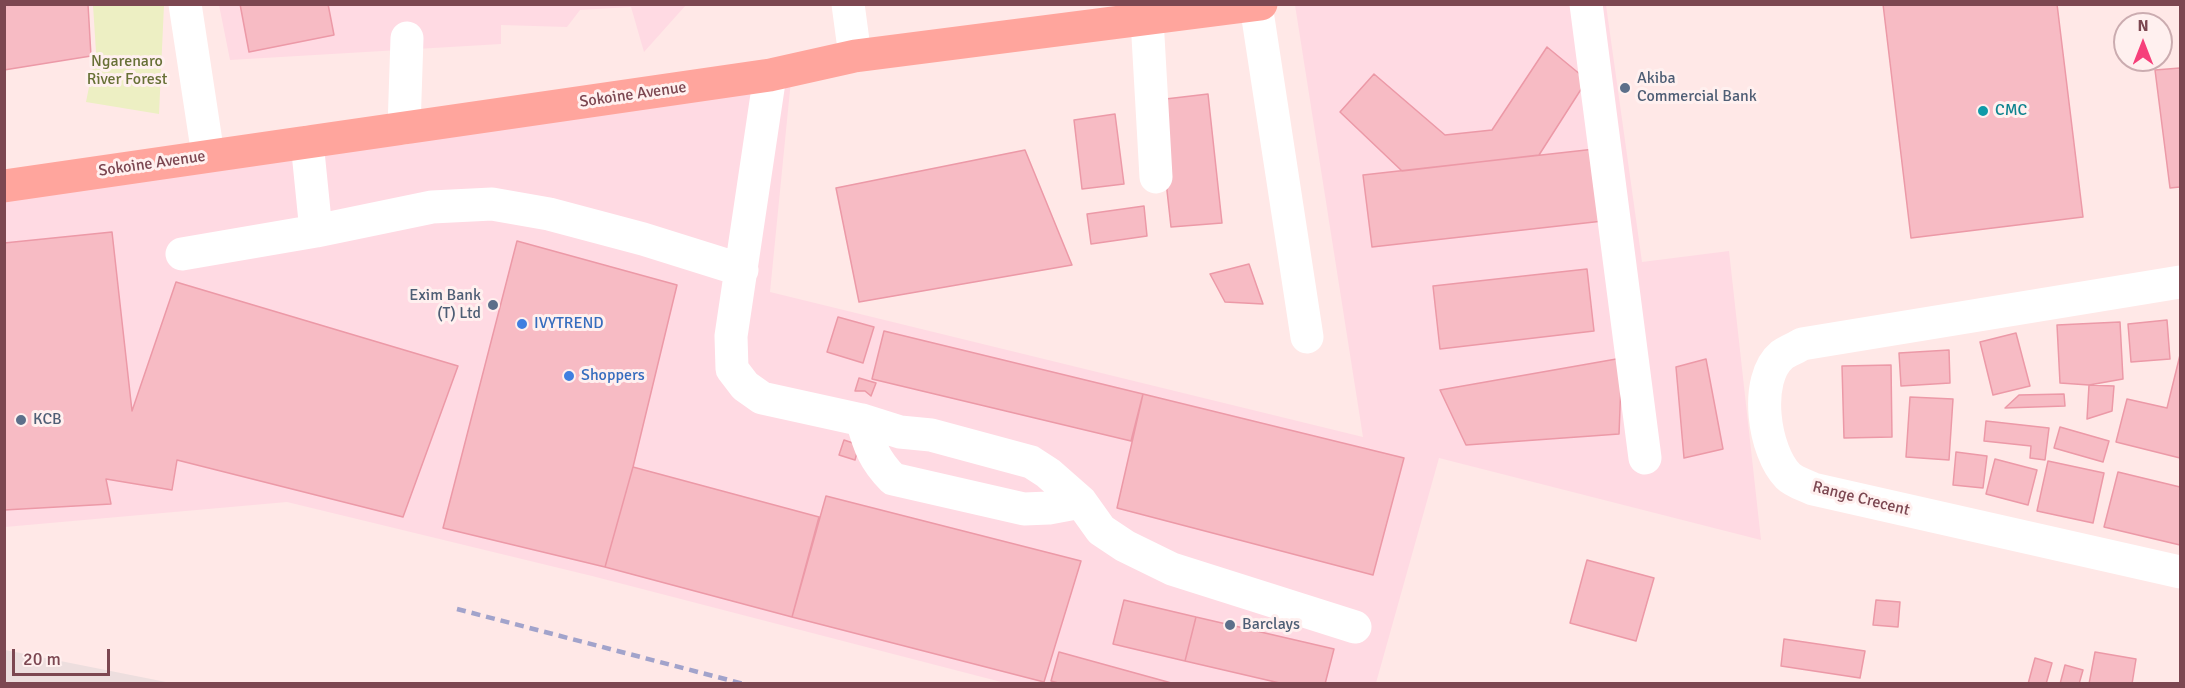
<!DOCTYPE html>
<style>
body{margin:0}
#map{position:relative;width:2185px;height:688px;overflow:hidden;background:#ffe8e7;font-family:Signika,sans-serif}
canvas{display:block}
.frame{position:absolute;inset:0;border:6px solid #7c4751;pointer-events:none}
.north{position:absolute;left:2113px;top:12px;width:60px;height:60px;box-sizing:border-box;background:#fff0ef;border:2px solid #cbacb0;border-radius:50%;rotate:0deg;font-size:16px;font-weight:700;line-height:24px;text-align:center;color:#7c4751}
.north::after{content:'';display:block;margin:auto;width:21px;height:27px;background:#f63f7a;clip-path:polygon(50% 0,100% 100%,50% 72%,0 100%)}
.scale{position:absolute;left:12px;top:649px;width:98px;height:27px;box-sizing:border-box;border:3px solid #7c4751;border-top:0;padding-left:8px;font-size:18px;line-height:21px;white-space:nowrap;color:#7c4751;-webkit-text-stroke:4px #fff0ef;paint-order:stroke}
</style>
<div id="map">
<canvas width="2185" height="688"></canvas>
<div class="frame"></div>
<div class="north">N</div>
<div class="scale">20 m</div>
</div>
<script>
const context = document.querySelector('canvas').getContext('2d');
context.lineJoin = 'round';
function fillPath(path, color) { context.fillStyle = color; context.fill(path, 'evenodd'); }
function stroke(path, color, width, dash) { context.strokeStyle = color; context.lineWidth = width; context.lineCap = dash ? 'butt' : 'round'; context.setLineDash(dash || []); context.stroke(path); }
function label(font, color, halo, rows, align = 'center') {
  context.font = font + ' Signika,sans-serif'; context.lineWidth = 6; context.setLineDash([]); context.textBaseline = 'middle'; context.strokeStyle = halo; context.fillStyle = color; for (const [text, x, y, turn = 0] of rows) {
    context.save(); context.translate(x, y); context.rotate((+turn || 0) * Math.PI / 180); context.textAlign = isNaN(turn) ? turn : align; if (halo) context.strokeText(text, 0, 0); context.fillText(text, 0, 0); context.restore();
  }
}
const commercial = new Path2D(`
 M219,5h467l-42,47 -13,-45 -51,3 -13,17 -66,-2v19l-271,16z
 M1295,5h311l36,257 87,-11 32,289 -322,-82 -63,225 -367,1 -417,-108 -305,-74 -282,25 -1,-335 787,-112 -21,212 593,145z`);
const industrial = new Path2D(`
 M4,650h1l166,33h-166z`);
const green = new Path2D(`
 M93,5h71l-5,109 -73,-12 10,-50z`);
const building = new Path2D(`
 M4,4h84l3,52 -87,14z
 M240,4h88l6,31 -85,17z
 M1883,4h174l26,213 -172,21z
 M1547,47l40,33 -48,75 -137,16 -62,-59 34,-38 71,61 47,-5z
 M2180,68v119l-10,1 -15,-118z
 M1208,94l14,129 -51,4 -14,-127z
 M1115,114l9,70 -42,5 -8,-69z
 M1595,149l8,72 -231,26 -9,-72z
 M1025,150l47,115 -213,37 -23,-114z
 M1144,206l3,30 -56,8 -4,-30z
 M112,232l20,179 44,-129 282,84 -55,151 -226,-57 -5,30 -66,-11 5,25 -107,6v-267z
 M517,241l160,44 -44,182 -28,100 -162,-39z
 M1249,264l14,40 -38,-2 -15,-28z
 M1587,269l7,62 -154,18 -7,-63z
 M838,317l36,10 -11,36 -36,-11z
 M2167,320l3,39 -39,3 -3,-38z
 M2120,322l3,57 -34,6 -29,-2 -3,-58z
 M884,331l259,63 -12,47 -259,-62z
 M2016,333l14,53 -37,9 -13,-53z
 M1949,350l1,33 -49,3 -2,-33z
 M2180,355v103l-64,-16 11,-43 40,9z
 M1622,358l-3,76 -153,11 -26,-55z
 M1706,359l17,90 -39,9 -8,-91z
 M1891,365l1,72 -48,1 -2,-72z
 M859,378l17,5 -5,13 -6,-5h-10z
 M2089,385l25,1 -2,25 -25,8z
 M1143,394l261,64 -31,117 -256,-67z
 M2064,394l1,12 -60,2 14,-13z
 M1910,397l43,2 -4,61 -43,-3z
 M1986,421l63,7 -4,32 -15,-2 1,-12 -47,-5z
 M2060,427l49,14 -6,21 -49,-14z
 M844,440l15,5 -4,15 -16,-5z
 M1956,452l31,4 -4,32 -30,-3z
 M1995,459l42,11 -9,35 -42,-11z
 M2048,461l56,12 -11,50 -56,-12z
 M633,467l186,50 -27,100 -187,-50z
 M2118,472l62,15v58l-76,-18z
 M826,496l255,65 -37,121 -252,-65z
 M1587,560l67,18 -18,63 -66,-18z
 M1124,600l72,17 -11,44 -72,-17z
 M1876,600l24,2 -2,25 -25,-2z
 M1196,617l138,32 -9,35h-41l-99,-23z
 M1784,639l81,12 -5,27 -79,-12z
 M1059,652l116,32h-113l-11,-3z
 M2095,652l41,7 -4,25h-43z
 M2035,658l17,5 -6,21h-18z
 M2065,665l18,5 -4,14h-19z`);
const minor = new Path2D(`
 M185,4l23,151
 M848,4l7,52
 M1586,4l59,454
 M1256,5l51,332
 M1147,19l9,158
 M770,75l-39,261 1,33 13,17 17,12 100,22 38,12 31,3 100,27 17,11 33,29 20,28 24,16 47,23 183,58
 M404,128l3,-90
 M307,142l9,89
 M182,254l134,-23 116,-24 60,-3 57,10 94,25 99,31
 M2180,282l-378,62c-6,4 -15,7 -20,11 -29,24 -18,97 6,121 6,6 17,9 25,13l367,83
 M862,420c7,25 12,40 31,59l131,30 25,-1 32,-6`);
const major = new Path2D(`
 M4,186l766,-111 85,-19 406,-52`);
const rail = new Path2D(`
 M457,609l287,75`);
const markers = [
 [1625,88,6,"#5c6f8a"],
 [1983,111,6,"#0f9aa8"],
 [493,305,6,"#5c6f8a"],
 [522,324,6,"#3f7fe0"],
 [569,376,6,"#3f7fe0"],
 [21,420,6,"#5c6f8a"],
 [1230,625,6,"#5c6f8a"]
];
const parkNames = [
 ["Ngarenaro",127,62],
 ["River Forest",127,80]
];
const serviceNames = [
 ["Akiba",1637,79],
 ["Commercial Bank",1637,97],
 ["Exim Bank",481,296,"right"],
 ["(T) Ltd",481,314,"right"],
 ["KCB",33,420],
 ["Barclays",1242,625]
];
const streetNames = [
 ["Sokoine Avenue",633,95,-8],
 ["Sokoine Avenue",152,164,-8],
 ["Range Crecent",1861,499,14]
];
const cultureNames = [
 ["CMC",1995,111]
];
const shopNames = [
 ["IVYTREND",534,324],
 ["Shoppers",581,376]
];
fillPath(commercial, '#ffdae3');
fillPath(industrial, '#eddede');
fillPath(green, '#edefc3');
fillPath(building, '#f7bbc4');
stroke(building, '#ec99a7', 1.5);
stroke(minor, '#fff', 33);
stroke(major, '#ffa59d', 33);
stroke(rail, '#a2a3cb', 4.5, [9, 6]);
for (const [x, y, r, color] of markers) { const dot = new Path2D(); dot.arc(x, y, r, 0, 2 * Math.PI); context.fillStyle = color; context.fill(dot); stroke(dot, '#fff0ef', 2); }
label('16px', '#677036', '#fff0ef', parkNames);
label('16px', '#4e5e75', '#fff0ef', serviceNames, 'left');
label('16px', '#7c4751', '#fff0ef', streetNames);
label('16px', '#0d838f', '#fff0ef', cultureNames, 'left');
label('16px', '#366cbe', '#fff0ef', shopNames, 'left');
</script>
